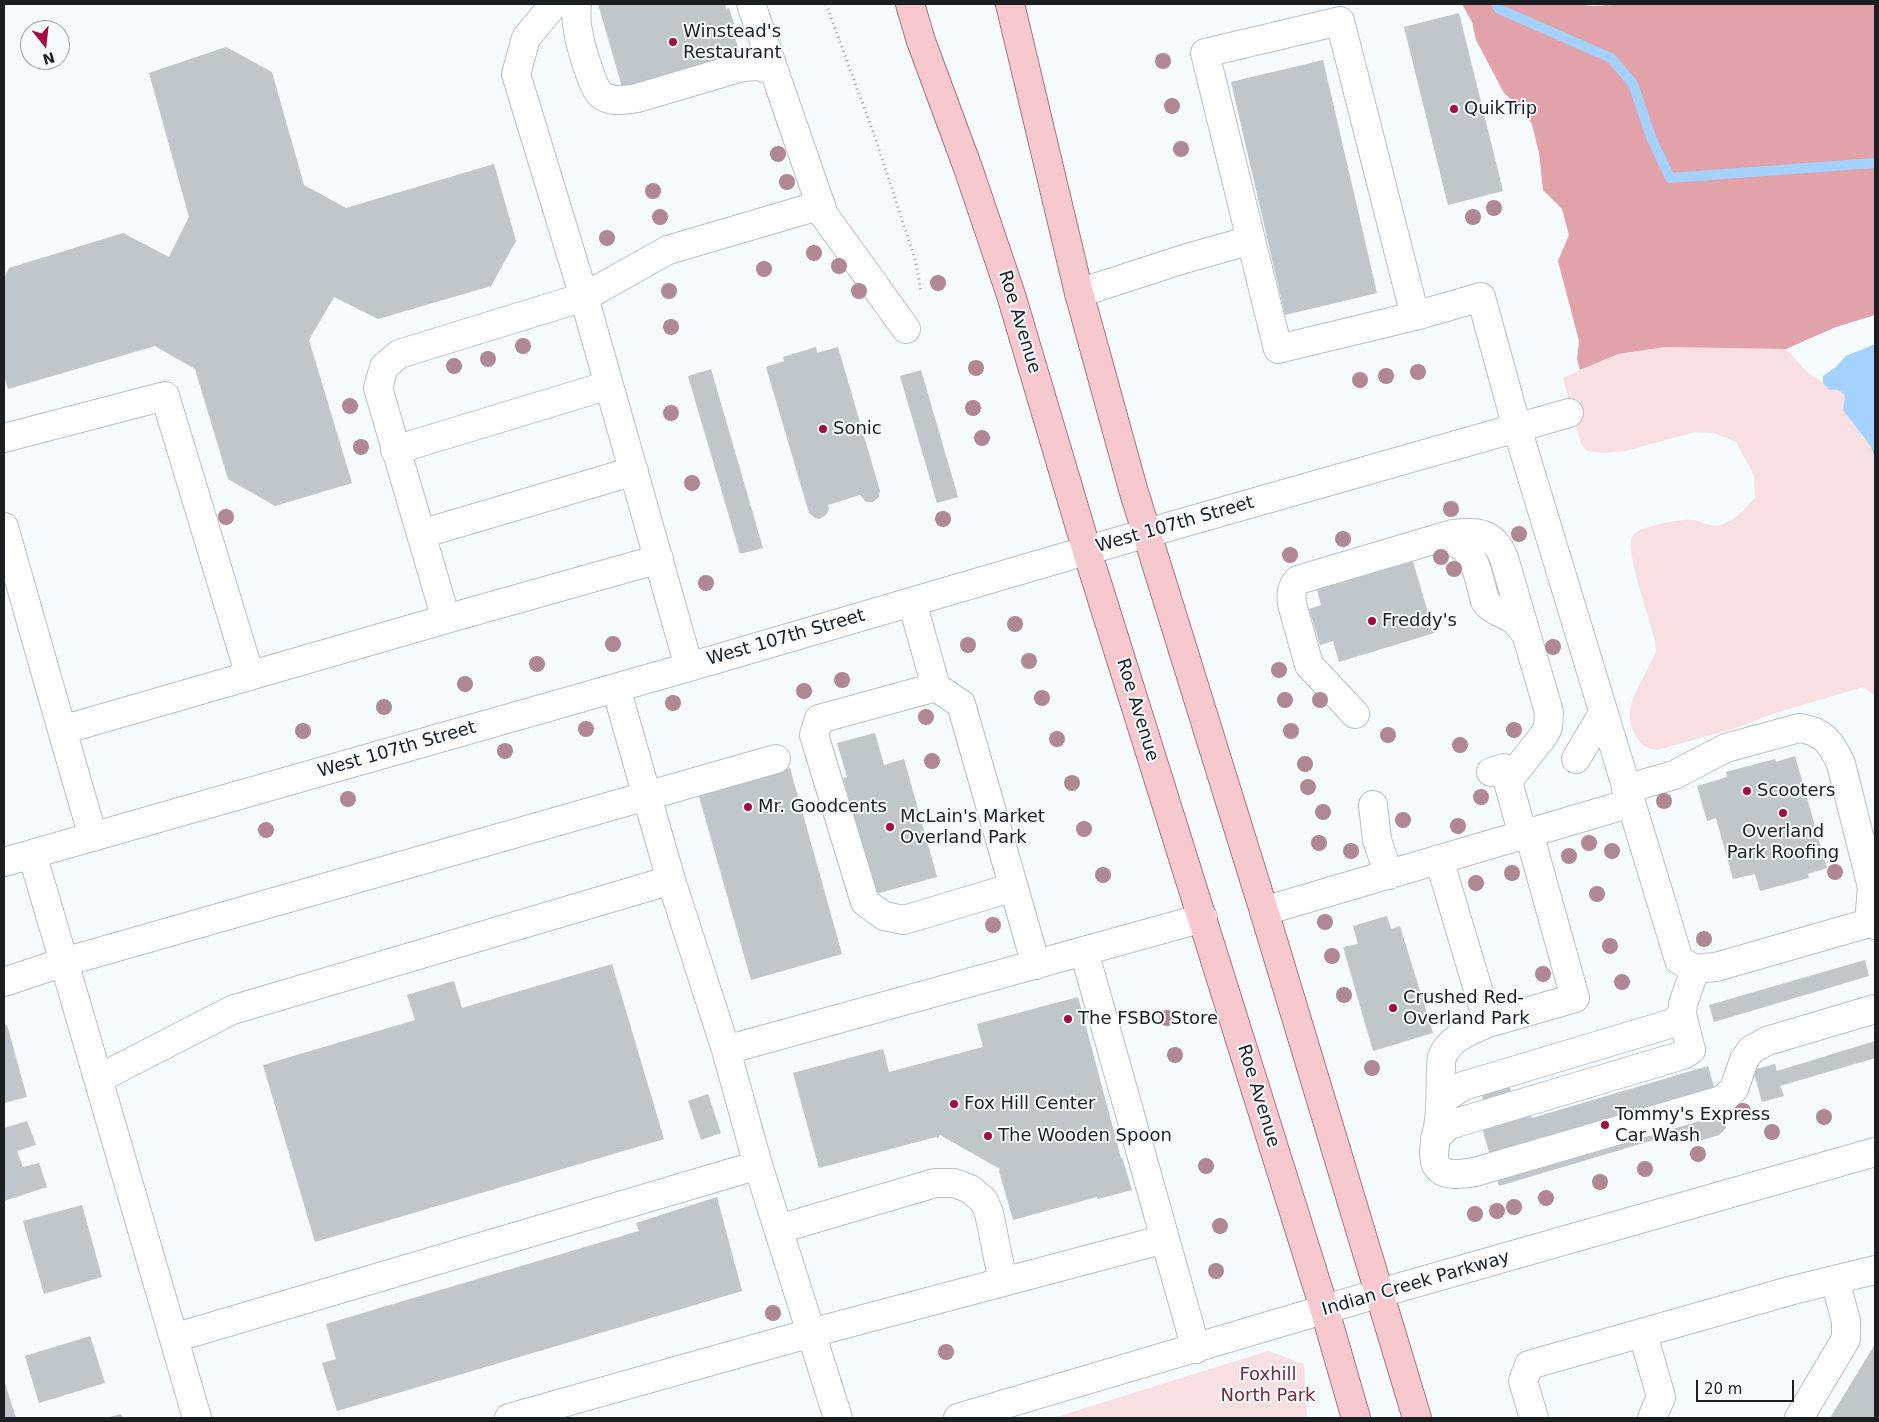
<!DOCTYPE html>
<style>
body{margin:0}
#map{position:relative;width:1879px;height:1422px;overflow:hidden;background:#f6fbff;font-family:"DejaVu Sans",sans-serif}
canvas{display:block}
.frame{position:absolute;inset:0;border:5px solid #1c1f21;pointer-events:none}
.north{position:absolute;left:20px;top:20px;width:50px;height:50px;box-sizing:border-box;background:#f6fbff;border:1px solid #9fa3a6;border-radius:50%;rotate:164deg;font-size:14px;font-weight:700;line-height:20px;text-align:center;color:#1c1f21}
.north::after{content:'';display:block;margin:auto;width:18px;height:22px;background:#a40940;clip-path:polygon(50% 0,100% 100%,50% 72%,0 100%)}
.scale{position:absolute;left:1696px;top:1380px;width:98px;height:22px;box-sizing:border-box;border:2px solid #1c1f21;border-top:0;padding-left:6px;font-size:15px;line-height:18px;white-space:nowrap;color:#1c1f21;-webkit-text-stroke:4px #f6fbff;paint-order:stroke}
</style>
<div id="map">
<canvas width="1879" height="1422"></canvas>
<div class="frame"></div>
<div class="north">N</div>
<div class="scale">20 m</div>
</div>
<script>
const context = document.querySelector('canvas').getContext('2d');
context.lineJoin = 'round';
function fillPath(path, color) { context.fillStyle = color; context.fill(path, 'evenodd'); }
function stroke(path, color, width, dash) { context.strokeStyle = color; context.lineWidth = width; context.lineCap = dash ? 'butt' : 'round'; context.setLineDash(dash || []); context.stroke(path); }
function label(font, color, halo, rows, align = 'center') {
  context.font = font + ' "DejaVu Sans",sans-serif'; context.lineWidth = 4; context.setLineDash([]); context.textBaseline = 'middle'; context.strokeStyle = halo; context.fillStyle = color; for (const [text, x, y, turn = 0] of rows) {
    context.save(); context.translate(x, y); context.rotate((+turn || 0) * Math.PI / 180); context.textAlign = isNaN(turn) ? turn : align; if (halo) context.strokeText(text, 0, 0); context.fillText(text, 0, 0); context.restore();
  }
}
const green = new Path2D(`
 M1665,347l121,2 22,24 15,10 6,7h7l6,2 3,4 4,22 22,29 4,12v237l-12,-9 -91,27 -36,14 -79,22c-10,-1 -16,-6 -21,-14 -17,-27 5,-50 15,-74 2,-4 6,-9 5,-14 -2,-21 -34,-100 -23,-113 7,-9 50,-17 61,-15 7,1 15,6 22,6 17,-2 28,-17 39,-28l-1,-23 -18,-33 -22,-9 -19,-1 -70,19 -22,2 -16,-2 -6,-7 -18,-66 55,-24z
 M1268,1351l36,13 3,54h-254z`);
const forest = new Path2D(`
 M1462,4h118l11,2 41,-2h243v311l-39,12 -50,22 -121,-2 -47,7 -38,16 -3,-11 2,-18 -21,-80 11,-26 -7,-26 -19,-19 -4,-37 -7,-29 -15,-19 -13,-12 -28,-53 -4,-18z`);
const water = new Path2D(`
 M1875,344v115l-4,-12 -28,-37 2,-14c-4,-6 -9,-7 -16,-6l-6,-7v-7l13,-9 10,-11z`);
const stream = new Path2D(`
 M1496,4l3,5 112,49 22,26 18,53 19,41 205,-15`);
const building = new Path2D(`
 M598,4h127l1,6 3,-2 5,16 -3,1 11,35 -118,34z
 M1459,13l44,178 -55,14 -44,-178z
 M226,47l46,25 32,113 42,23 148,-44 22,77 -25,45 -113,33 -44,-22 -25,43 43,143 -77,23 -47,-27 -33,-110 -40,-23 -147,43 -4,-13v-98l5,-10 114,-35 46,24 20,-40 -40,-144z
 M1323,60l54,233 -92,22 -54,-233z
 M816,347l1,6 21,-6 42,144 -1,6 -6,5h-7l-6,-7 -32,10 1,4 -3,6 -7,4 -4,-1 -6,-5 -43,-146 18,-6 -1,-4z
 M711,369l52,179 -23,6 -52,-178z
 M921,370l37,127 -21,6 -37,-127z
 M1412,558l22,75 -95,29 -6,-21 -13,4 -11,-36 12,-4 -5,-19z
 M875,733l9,32 20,-6 33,118 -61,17 -33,-116 4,-1 -10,-34z
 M1795,756l32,112 -19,6 1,4 -49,13 -5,-17 -22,5 -17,-61 -9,3 -10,-35 30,-9 -1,-5 49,-13 1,3z
 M790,768l52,186 -91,26 -53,-187z
 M1387,916l4,13 9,-3 33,107 -60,18 -30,-104 15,-3 -5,-18z
 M1865,960l4,16 -155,46 -5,-17z
 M612,964l52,175 -349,103 -52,-177 152,-45 -8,-25 47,-14 8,27z
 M1078,997l43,161 1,-1 10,33 -34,9 -1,-2 -84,23 -14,-49 1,-2 -60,-34 -2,3 -2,-1 -117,31 -26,-95 90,-24 6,23 94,-25 -6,-23z
 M7,1025l20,72 -23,6v-77z
 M1875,1041v17l-95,28 4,10 -22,6 -9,-32 22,-6 2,7z
 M1708,1066l18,62 -7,7 -20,6h-10l-2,-1 -3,-9 -185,55 -17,-58 8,-6 -14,-46 28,-9 14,47h12l2,4z
 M708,1094l13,39 -20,7 -13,-39z
 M27,1121l9,24 -19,6 6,16 16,-4 8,24 -43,14v-73z
 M717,1197l25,94 -405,120 -15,-48 14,-4 -10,-35 313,-93 -3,-8z
 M82,1205l20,72 -58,17 -21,-73z
 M90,1336l15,47 -66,20 -14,-47z
 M1875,1344v74h-45z
 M4,1380l12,38h-12z
 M121,1414l2,4h-17z`);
const path = new Path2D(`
 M826,4l50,136 40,122 5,31`);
const minor = new Path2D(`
 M577,4c-1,9 -1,18 1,27 2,13 14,55 22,63 10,9 25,6 37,4l105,-31 17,-1 15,5
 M751,4l73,211 82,114
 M1079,293l105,-34 67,-19 27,109 137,-33 -75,-295 -135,32 46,187
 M1415,316l66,-19 36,131 162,532 16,9 21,-2 153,-44 6,2
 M4,438l161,-42 85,280
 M395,450l214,-65
 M4,527l58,203
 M421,534l213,-63
 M1434,541c5,0 11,-1 16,0 26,5 29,39 35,60 7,10 17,11 27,18 5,3 10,10 14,15
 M912,602l24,85 25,17 75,261
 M446,619l213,-60
 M689,667l-105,-370 84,-47 153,-45
 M936,687l-117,32 -5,16 51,167 19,14 20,4 110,-33
 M616,688l55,192 55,170 32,115 80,253
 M1355,714l-46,-49 -17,-61c-1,-9 -1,-17 6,-24l155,-46c25,-2 40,-3 51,24l45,154 -1,15 -4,8 -36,46
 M1576,759l27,-46
 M1491,772l13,-4 19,67
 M1626,789l48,-14 52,-27 73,-20c24,3 32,14 42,36l31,123 -3,36
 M1373,805l4,35 12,35
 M93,837l-31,-107 384,-111 -68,-231 6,-21 15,-13 185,-57 -68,-223 10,-36 28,-34
 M1439,859l49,164 87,-25 -46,-165
 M4,862l685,-195 458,-134 422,-120
 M1264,911l367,-108
 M1084,951l112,398
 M4,982l60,-20 -32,-108
 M1682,1014l-9,9 -210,63c-5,4 -12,7 -16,11 -8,8 -7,19 -9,30 -8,37 -7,53 37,45l247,-72 12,-11 10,-29 7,-10 16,-9 108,-32
 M726,1050l477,-132
 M98,1079l134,-69 439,-130
 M1440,1107c1,-10 0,-43 2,-50 7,-19 30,-27 46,-34
 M1435,1138l14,-13 234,-70 8,-5 -9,-35 1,-11 12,-35
 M779,1229l156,-46h19l16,6 14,12 5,12 14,69
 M1643,1334l18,63 -9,21
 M174,1338l584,-173
 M197,1418l-133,-456 712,-203
 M509,1418l302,-85 354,-94
 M958,1418l422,-125 495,-141
 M1534,1418l-11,-37 6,-16 264,-75 82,-20
 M1799,1418l47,-79v-18l-11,-41`);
const major = new Path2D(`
 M910,4l11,37 47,127 43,127 76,256 238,760 31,107
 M1010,4l69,289 54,196 131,422 153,507`);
const trees = [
 [1163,61],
 [1172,106],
 [1181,149],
 [778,154],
 [787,182],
 [653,191],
 [1494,208],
 [660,217],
 [1473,217],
 [607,238],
 [814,253],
 [839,266],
 [764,269],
 [938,283],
 [669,291],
 [859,291],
 [671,327],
 [523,346],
 [488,359],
 [454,366],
 [976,368],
 [1418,372],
 [1386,376],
 [1360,380],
 [350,406],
 [973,408],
 [671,413],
 [982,438],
 [361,447],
 [692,483],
 [1451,509],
 [226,517],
 [943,519],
 [1519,534],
 [1343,539],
 [1290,555],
 [1441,557],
 [1454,569],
 [706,583],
 [1015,624],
 [613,644],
 [968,645],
 [1553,647],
 [1029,661],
 [537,664],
 [1279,670],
 [842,680],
 [465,684],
 [804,691],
 [1042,698],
 [1285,700],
 [1320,700],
 [673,703],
 [384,707],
 [926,717],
 [586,729],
 [1514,730],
 [303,731],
 [1291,731],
 [1388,735],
 [1057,739],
 [1460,745],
 [505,751],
 [932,761],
 [1305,764],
 [1072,783],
 [1308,787],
 [1481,797],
 [348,799],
 [1664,801],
 [1323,812],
 [1403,820],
 [1458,826],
 [1084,829],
 [266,830],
 [1319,843],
 [1589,843],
 [1351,851],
 [1612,851],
 [1569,856],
 [1835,872],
 [1512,873],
 [1103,875],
 [1476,883],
 [1597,894],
 [1325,922],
 [993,925],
 [1704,939],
 [1610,946],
 [1332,956],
 [1543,974],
 [1622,982],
 [1344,995],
 [1167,1018],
 [1175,1055],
 [1372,1068],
 [1743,1111],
 [1824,1117],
 [1772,1132],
 [1698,1154],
 [1206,1166],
 [1645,1169],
 [1600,1182],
 [1546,1198],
 [1514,1207],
 [1497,1211],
 [1475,1214],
 [1220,1226],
 [1216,1271],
 [773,1313],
 [946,1352]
];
const markers = [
 [673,42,5,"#a40940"],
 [1454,109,5,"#a40940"],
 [823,429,5,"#a40940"],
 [1372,621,5,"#a40940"],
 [1747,791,5,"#a40940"],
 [748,807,5,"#a40940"],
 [1783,813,5,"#a40940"],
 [890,827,5,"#a40940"],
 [1393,1008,5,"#a40940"],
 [1068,1019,5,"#a40940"],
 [954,1104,5,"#a40940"],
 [1605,1125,5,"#a40940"],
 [988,1136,5,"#a40940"]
];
const poiNames = [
 ["Winstead's",683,32],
 ["Restaurant",683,53],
 ["QuikTrip",1464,109],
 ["Sonic",833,429],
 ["Freddy's",1382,621],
 ["Scooters",1757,791],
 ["Mr. Goodcents",758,807],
 ["McLain's Market",900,817],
 ["Overland Park",900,838],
 ["Overland",1783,832,"center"],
 ["Park Roofing",1783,853,"center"],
 ["Crushed Red-",1403,998],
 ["Overland Park",1403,1019],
 ["The FSBO Store",1078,1019],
 ["Fox Hill Center",964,1104],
 ["Tommy's Express",1615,1115],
 ["Car Wash",1615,1136],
 ["The Wooden Spoon",998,1136]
];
const streetNames = [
 ["Roe Avenue",1019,322,73],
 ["West 107th Street",1175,525,-16],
 ["West 107th Street",786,638,-16],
 ["Roe Avenue",1137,710,73],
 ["West 107th Street",397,750,-16],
 ["Roe Avenue",1258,1096,73],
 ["Indian Creek Parkway",1416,1284,-16]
];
const parkNames = [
 ["Foxhill",1268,1375],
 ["North Park",1268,1396]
];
fillPath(green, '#f8dfe2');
fillPath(forest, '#e2a2aa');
fillPath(water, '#a4d2fc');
stroke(stream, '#a4d2fc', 10);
fillPath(building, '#bfc6cc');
stroke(minor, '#b9c0c6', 30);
stroke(major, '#a8757d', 30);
stroke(path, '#999da0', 3, [1, 4]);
stroke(minor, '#fff', 28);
stroke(major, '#f8c8cf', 28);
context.fillStyle = '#b08893';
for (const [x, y] of trees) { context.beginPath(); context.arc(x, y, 8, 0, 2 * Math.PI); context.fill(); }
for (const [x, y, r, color] of markers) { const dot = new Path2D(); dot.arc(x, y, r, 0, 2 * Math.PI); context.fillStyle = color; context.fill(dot); stroke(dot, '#f6fbff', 2); }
label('18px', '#1c1f21', '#f6fbff', poiNames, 'left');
label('18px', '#1c1f21', '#f6fbff', streetNames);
label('18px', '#762a3a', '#f6fbff', parkNames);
</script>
